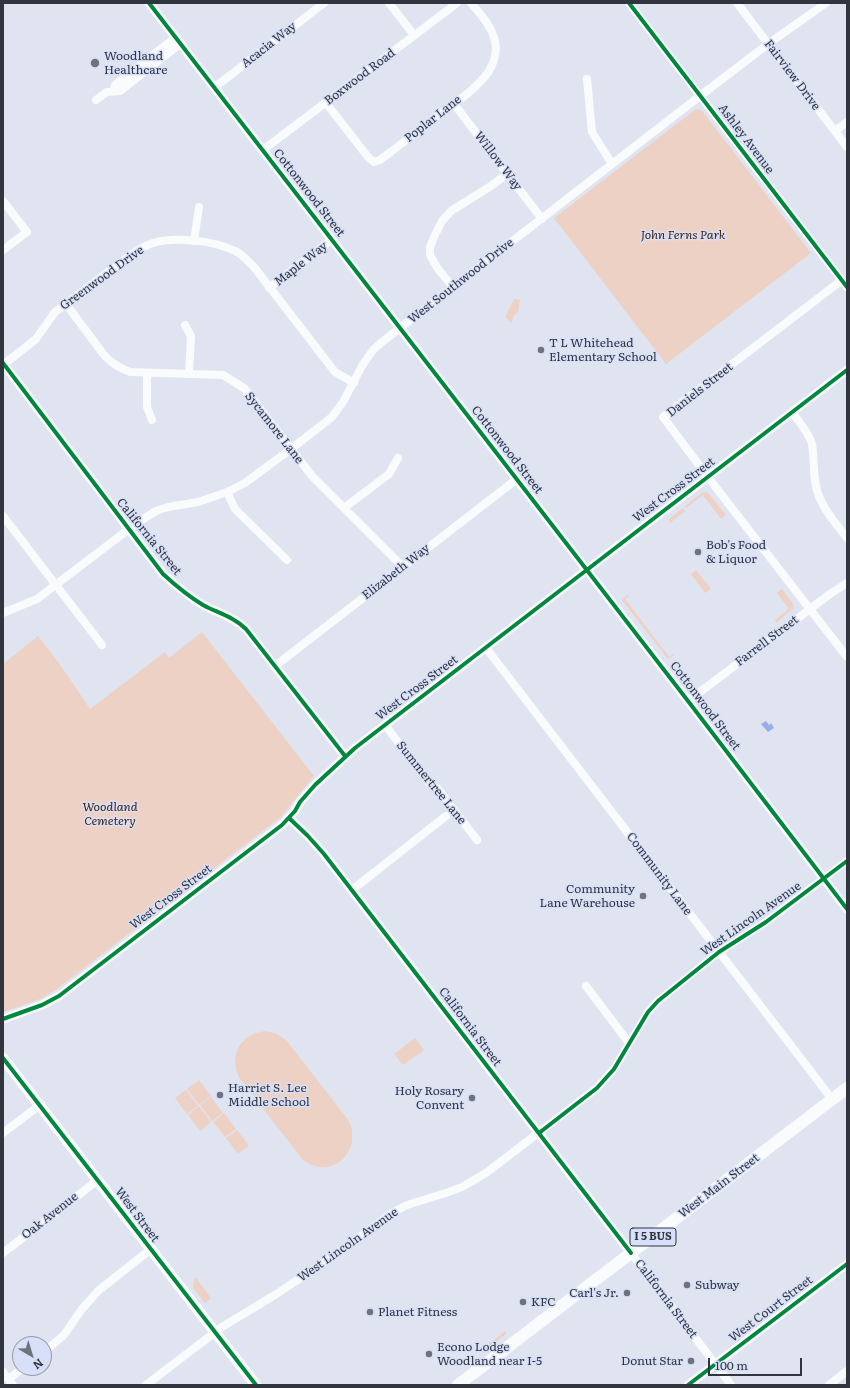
<!DOCTYPE html>
<style>
body{margin:0}
#map{position:relative;width:850px;height:1388px;overflow:hidden;background:#dfe4f0;font-family:Literata,serif}
canvas{display:block}
.frame{position:absolute;inset:0;border:4px solid #31353e;pointer-events:none}
.north{position:absolute;left:12px;top:1336px;width:40px;height:40px;box-sizing:border-box;background:#d7e0f8;border:1px solid #959cae;border-radius:50%;rotate:142deg;font-size:11px;font-weight:700;line-height:16px;text-align:center;color:#31353e}
.north::after{content:'';display:block;margin:auto;width:14px;height:18px;background:#6e727c;clip-path:polygon(50% 0,100% 100%,50% 72%,0 100%)}
.scale{position:absolute;left:708px;top:1358px;width:94px;height:18px;box-sizing:border-box;border:2px solid #31353e;border-top:0;padding-left:5px;font-size:12px;line-height:14px;white-space:nowrap;color:#31353e;-webkit-text-stroke:3px #d7e0f8;paint-order:stroke}
</style>
<div id="map">
<canvas width="850" height="1388"></canvas>
<div class="frame"></div>
<div class="north">N</div>
<div class="scale">100 m</div>
</div>
<script>
const context = document.querySelector('canvas').getContext('2d');
context.lineJoin = 'round';
function fillPath(path, color) { context.fillStyle = color; context.fill(path, 'evenodd'); }
function stroke(path, color, width, dash) { context.strokeStyle = color; context.lineWidth = width; context.lineCap = dash ? 'butt' : 'round'; context.setLineDash(dash || []); context.stroke(path); }
function label(font, color, halo, rows, align = 'center') {
  context.font = font + ' Literata,serif'; context.lineWidth = 3; context.setLineDash([]); context.textBaseline = 'middle'; context.strokeStyle = halo; context.fillStyle = color; for (const [text, x, y, turn = 0] of rows) {
    context.save(); context.translate(x, y); context.rotate((+turn || 0) * Math.PI / 180); context.textAlign = isNaN(turn) ? turn : align; if (halo) context.strokeText(text, 0, 0); context.fillText(text, 0, 0); context.restore();
  }
}
const green = new Path2D(`
 M696,109l5,1 2,2 108,141 -145,111 -112,-146z
 M514,299l6,1 -2,12 -5,4 -1,7 -7,-6z
 M706,492l2,1 18,22 -5,4 -18,-24 -17,13 -1,-2 17,-13z
 M683,508l2,3 -15,12 -1,-4z
 M696,570l15,19 -6,4 -14,-19z
 M782,589l11,15 1,4 -18,15 -1,-3 14,-11 -12,-16z
 M628,595l1,1 -4,3 44,58 4,-3 1,1 -6,4 -46,-59z
 M202,632l112,144 -33,41 -227,174 -14,8 -37,13v-348l35,-28 21,27 31,46 75,-57 4,6z
 M265,1031l12,3 10,7 62,80c14,31 -18,60 -46,39l-63,-81c-12,-23 -1,-44 25,-48z
 M415,1038l9,12 -21,15 -9,-11z
 M199,1080l12,16 -12,9 -12,-16z
 M186,1090l12,16 -11,8 -12,-16z
 M211,1097l12,16 -11,8 -12,-16z
 M199,1106l12,16 -11,9 -12,-16z
 M224,1113l12,16 -11,8 -12,-15z
 M237,1130l12,16 -11,8 -12,-16z
 M196,1278l15,20 -6,5 -12,-15 1,-9z
 M506,1331v3l-17,14 -2,-3z`);
const water = new Path2D(`
 M766,721l3,4 2,-2 3,5 -6,4 -7,-8z`);
const minor = new Path2D(`
 M389,3l25,32
 M629,3l218,284
 M737,3l110,144
 M587,79l5,53 20,32
 M215,87l109,-84
 M113,91l2,-6 61,-48
 M96,100l11,-8 13,-1 61,-48
 M326,103l42,54 6,5 6,-2c19,-14 38,-29 56,-43 17,-12 42,-29 53,-46 4,-6 7,-16 7,-23 -1,-18 -14,-32 -25,-45
 M454,104l88,115
 M835,131l12,-9
 M263,150l194,-147
 M3,201l24,31 -24,18
 M194,241l5,-34
 M842,280l-179,137 51,68 133,172
 M453,287l-15,-18 -8,-14v-8l4,-10 8,-16 9,-10 40,-25 16,-12
 M269,288l63,-49
 M66,304l38,51c8,9 15,13 26,17l93,3 21,13 68,88 91,91
 M185,325l6,11 -2,37
 M3,365l33,-26 19,-27 73,-55c8,-6 16,-11 25,-14 20,-7 63,-2 82,8 7,3 13,10 19,16l81,105 19,11
 M147,373v34l5,13
 M792,412c7,10 17,21 20,32 3,17 0,36 7,52 6,16 18,29 28,42
 M227,492l8,17 52,51
 M344,508l45,-34 9,-16
 M3,516l99,129
 M3,613l34,-14 100,-76 19,-12 12,-4 30,-5 29,-10 18,-9 46,-34 41,-32 11,-15 19,-36 11,-16 9,-8 318,-246 68,-52 58,-41
 M486,648l346,451
 M275,666l242,-187
 M688,701l142,-107 17,-11
 M385,725l45,59 8,5 39,51
 M352,890l94,-74
 M586,986l43,57
 M3,1133l37,-28
 M3,1253l95,-73
 M631,1253l100,132
 M44,1352l20,-17 18,-26 16,-18 53,-42
 M3,1372l10,13
 M9,1379l14,-11
 M146,1385l76,-58 56,-34 64,-43 50,-37 15,-8 42,-13 13,-5 24,-14 111,-85 17,-19 34,-57 10,-11 61,-49 47,-30 81,-61
 M829,1385l18,-14`);
const tertiary = new Path2D(`
 M149,3l539,698 159,208
 M3,363l160,211c12,11 25,22 40,31 15,8 31,12 43,24l99,127
 M289,818l19,18 16,18 307,399
 M3,1019l39,-14 17,-9 223,-171 13,-14 5,-9 15,-17 40,-37 492,-378
 M688,1385l159,-121`);
const secondary = new Path2D(`
 M3,1058l253,327`);
const primary = new Path2D(`
 M458,1385l389,-297`);
const cycleway = new Path2D(`
 M149,3l539,698 159,208
 M629,3l218,284
 M3,363l160,211c12,11 25,22 40,31 15,8 31,12 43,24l99,127
 M289,818l19,18 16,18 307,399
 M3,1019l39,-14 17,-9 223,-171 13,-14 5,-9 15,-17 40,-37 492,-378
 M3,1058l253,327
 M539,1133l58,-45 17,-19 34,-57 10,-11 61,-49 47,-30 81,-61
 M688,1385l159,-121`);
const markers = [
 [95,63,5,"#6e727c"],
 [541,350,4,"#6e727c"],
 [698,552,4,"#6e727c"],
 [643,896,4,"#6e727c"],
 [220,1095,4,"#6e727c"],
 [472,1098,4,"#6e727c"],
 [687,1285,4,"#6e727c"],
 [627,1293,4,"#6e727c"],
 [523,1302,4,"#6e727c"],
 [370,1312,4,"#6e727c"],
 [429,1354,4,"#6e727c"],
 [691,1361,4,"#6e727c"]
];
const shields = [
 [653,1237,46]
];
const shieldNames = [
 ["I 5 BUS",653,1237]
];
const streetNames = [
 ["Acacia Way",269,45,-38],
 ["Fairview Drive",792,75,53],
 ["Boxwood Road",360,77,-37],
 ["Poplar Lane",433,119,-38],
 ["Ashley Avenue",746,139,53],
 ["Willow Way",498,161,53],
 ["Cottonwood Street",309,193,52],
 ["Maple Way",301,264,-38],
 ["Greenwood Drive",102,278,-36],
 ["West Southwood Drive",461,281,-38],
 ["Daniels Street",700,390,-38],
 ["Sycamore Lane",274,428,52],
 ["Cottonwood Street",507,450,52],
 ["West Cross Street",674,490,-37],
 ["California Street",149,537,51],
 ["Elizabeth Way",396,572,-38],
 ["Farrell Street",767,641,-37],
 ["West Cross Street",417,688,-37],
 ["Cottonwood Street",705,706,53],
 ["Summertree Lane",431,783,51],
 ["Community Lane",659,874,53],
 ["West Cross Street",171,897,-37],
 ["West Lincoln Avenue",751,919,-35],
 ["California Street",470,1027,53],
 ["West Main Street",719,1186,-37],
 ["West Street",137,1215,53],
 ["Oak Avenue",50,1216,-38],
 ["West Lincoln Avenue",348,1245,-35],
 ["California Street",666,1299,53],
 ["West Court Street",771,1309,-37]
];
const poiNames = [
 ["Woodland",104,56],
 ["Healthcare",104,70],
 ["T L Whitehead",549,343],
 ["Elementary School",549,357],
 ["Bob's Food",706,545],
 ["& Liquor",706,559],
 ["Community",635,889,"right"],
 ["Lane Warehouse",635,903,"right"],
 ["Harriet S. Lee",228,1088],
 ["Middle School",228,1102],
 ["Holy Rosary",464,1091,"right"],
 ["Convent",464,1105,"right"],
 ["Subway",695,1285],
 ["Carl's Jr.",619,1293,"right"],
 ["KFC",531,1302],
 ["Planet Fitness",378,1312],
 ["Econo Lodge",437,1347],
 ["Woodland near I-5",437,1361],
 ["Donut Star",683,1361,"right"]
];
const parkNames = [
 ["John Ferns Park",683,235],
 ["Woodland",110,807],
 ["Cemetery",110,821]
];
fillPath(green, '#edd1c5');
fillPath(water, '#98ade9');
stroke(minor, '#fafbfd', 8);
stroke(tertiary, '#fafbfd', 9);
stroke(secondary, '#fafbfd', 11);
stroke(primary, '#fafbfd', 12);
stroke(cycleway, '#00873e', 4);
for (const [x, y, r, color] of markers) { const dot = new Path2D(); dot.arc(x, y, r, 0, 2 * Math.PI); context.fillStyle = color; context.fill(dot); stroke(dot, '#d7e0f8', 1.5); }
for (const [x, y, w] of shields) { const box = new Path2D(); box.roundRect(x - w / 2, y - 9, w, 18, 3); context.fillStyle = '#d7e0f8'; context.fill(box); stroke(box, '#31353e', 1); }
label('bold 11px', '#31353e', null, shieldNames);
label('12px', '#31353e', '#d7e0f8', streetNames);
label('12px', '#31353e', '#d7e0f8', poiNames, 'left');
label('italic 12px', '#43220a', '#d7e0f8', parkNames);
</script>
